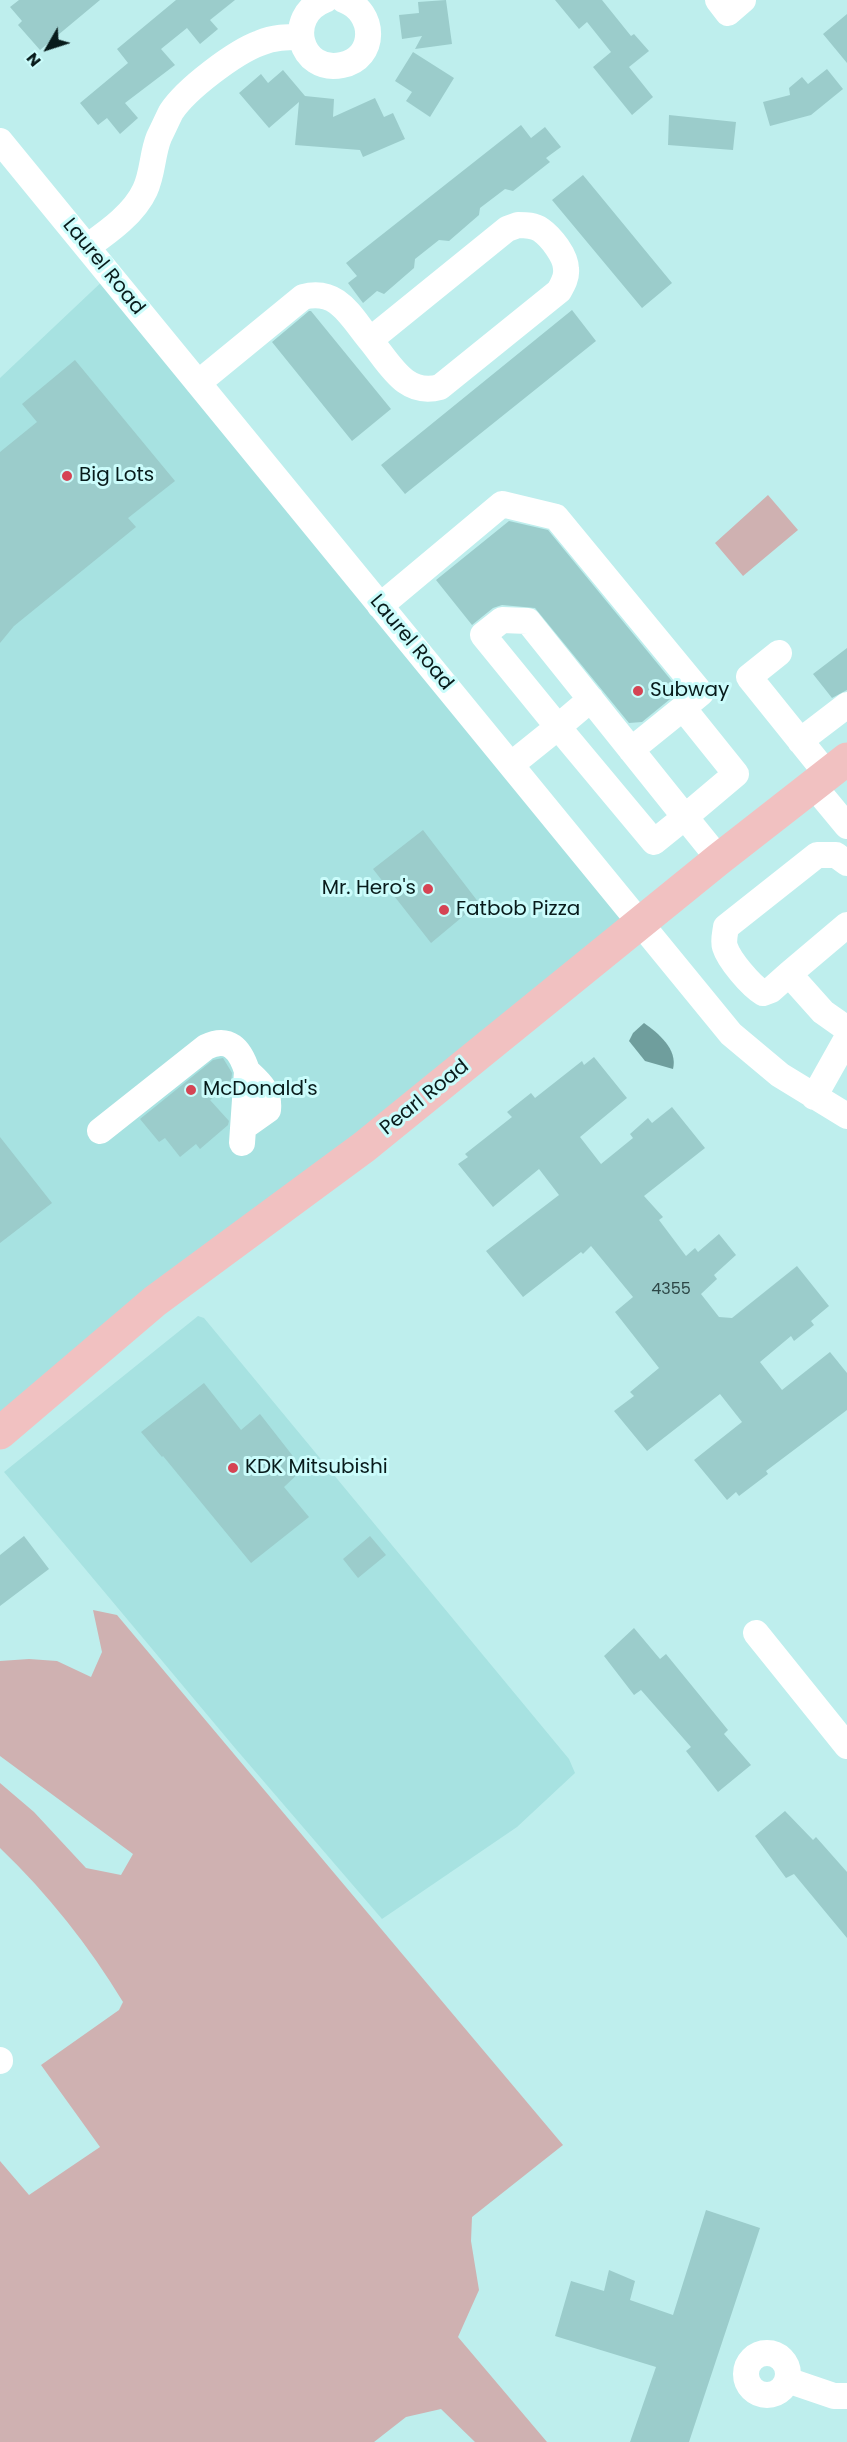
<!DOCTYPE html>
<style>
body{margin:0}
#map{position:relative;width:847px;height:2442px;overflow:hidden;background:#beeeed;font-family:Poppins,sans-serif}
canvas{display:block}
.north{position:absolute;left:18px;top:18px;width:60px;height:60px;-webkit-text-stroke:4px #cbfcfb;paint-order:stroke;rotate:231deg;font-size:16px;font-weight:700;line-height:24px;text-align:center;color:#081b1b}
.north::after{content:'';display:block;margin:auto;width:21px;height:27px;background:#081b1b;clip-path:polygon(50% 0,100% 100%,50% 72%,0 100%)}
</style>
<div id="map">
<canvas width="847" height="2442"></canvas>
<div class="north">N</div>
</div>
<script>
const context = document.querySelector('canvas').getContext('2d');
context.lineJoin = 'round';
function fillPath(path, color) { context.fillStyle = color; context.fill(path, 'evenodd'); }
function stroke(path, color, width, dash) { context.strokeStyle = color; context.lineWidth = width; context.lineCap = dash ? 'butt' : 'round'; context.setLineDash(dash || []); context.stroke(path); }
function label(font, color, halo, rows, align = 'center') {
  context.font = font + ' Poppins,sans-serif'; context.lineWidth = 6; context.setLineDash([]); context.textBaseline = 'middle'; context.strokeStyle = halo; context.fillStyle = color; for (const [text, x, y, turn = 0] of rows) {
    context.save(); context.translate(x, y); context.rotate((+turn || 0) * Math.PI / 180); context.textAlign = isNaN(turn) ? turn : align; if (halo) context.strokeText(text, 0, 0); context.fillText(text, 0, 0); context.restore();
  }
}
const built = new Path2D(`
 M109,275l530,649 -639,509v-1055z
 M198,1316l6,2 365,441 6,14 -58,54 -135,92 -147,-171 -231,-276z`);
const green = new Path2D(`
 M768,495l30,35 -55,46 -28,-33z
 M93,1610l24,5 446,530 -91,72 -1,24 8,49 -21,47 89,105h-72l-34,-33 -35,8 -32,25h-374v-281l29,34 71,-48 -59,-82 78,-55 4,-8c-34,-56 -75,-108 -123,-154v-65l34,29 52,56 35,7 12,-21 -133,-98v-95l29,-2 28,2 34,16 11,-25z`);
const water = new Path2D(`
 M644,1023c14,10 34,26 29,46l-28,-8 -16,-20 4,-8z`);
const building = new Path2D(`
 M19,0h81l-60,50 -22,-25 4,-4 -12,-14z
 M176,0h59l-25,20 8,9 -18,15 -13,-16 -26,21 14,16 -50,38 13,15 -18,16 -13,-16 -9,7 -18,-22 48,-40 -11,-14z
 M446,0l6,44 -37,5 7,-13 -20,3 -3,-24 20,-2 -1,-11z
 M555,0h47l29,36 3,-2 15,17 -20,16 24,30 -21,18 -39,-48 18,-15 -24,-30 -8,7z
 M847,14v49l-24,-29z
 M413,52l41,26 -24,39 -24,-16 6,-9 -17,-11z
 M827,69l16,20 -32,26 -41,11 -7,-24 27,-7 -1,-7 13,-11 6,7z
 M283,70l22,26 29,3 -1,18 42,-19 9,19 9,-4 12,26 -42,18 -3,-7 -65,-5 4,-43 -30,26 -30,-35 22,-19 7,9z
 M669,115l67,7 -3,28 -65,-5z
 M521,125l10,13 14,-11 16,20 -15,11 4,4 -37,29 -8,-2 -25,19 -1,7 -30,26 -10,-1 -24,19 -1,9 -30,26 -7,-3 -14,12 -15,-20 9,-7 -11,-13z
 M583,175l89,108 -30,25 -90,-108z
 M572,310l24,31 -191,153 -24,-29z
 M309,311h2l80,98 -39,32 -80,-99z
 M75,360l100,121 -47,37 8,9 -122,99 -14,17v-191l37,-30 -15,-18z
 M509,521l39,9 132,161 -38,31 -13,1 -94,-115 -33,-3 -9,3 -21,17 -36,-45z
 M847,648v42l-15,8 -19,-24z
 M423,830l56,73 -48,40 -58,-74z
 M594,1057l33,41 -47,39 21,27 32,-26 -3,-4 18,-16 4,5 20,-16 33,41 -61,48 19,21 -4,3 27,36 9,-8 3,4 21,-18 17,21 -22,20 3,4 -16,15 18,23 13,1 65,-52 32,40 -18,15 3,4 -20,16 -3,-5 -31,26 22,28 48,-38 17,21v37l-81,61 2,3 -29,22 -3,-4 -9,8 -33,-40 48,-38 -22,-28 -73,57 -33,-40 20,-15 -4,-4 29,-24 -44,-56 18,-15 -42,-51 -8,8 -2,-2 -58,45 -37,-46 73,-56 -20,-26 -46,38 -35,-43 10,-7 -3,-3 47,-37 -5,-5 24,-19 4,5 47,-37 2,4z
 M223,1058l9,15 -1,10 -21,17 19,21 -1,4 -28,24 -4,-5 -16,13 -15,-19 -6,4 -19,-23 73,-59z
 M0,1137l52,66 -52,40z
 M204,1383l37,47 19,-16 43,55 -19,18 25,30 -58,46 -88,-107 -1,1 -21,-25z
 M24,1536l25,33 -49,37v-51z
 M370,1536l16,19 -28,23 -15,-19z
 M634,1628l26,31 6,-5 62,76 -4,4 27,31 -33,27 -32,-41 5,-4 -50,-57 -7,5 -30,-39z
 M785,1811l28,29 3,-3 31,35v66l-53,-64 -8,4 -31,-42z
 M706,2210l54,18 -71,214h-59l26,-75 -101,-31 16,-55 33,10 5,-21 26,11 -5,19 43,15z`);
const minor = new Path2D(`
 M325,0c-41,16 -25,74 17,65 35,-7 34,-53 2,-65
 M718,0l10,13 15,-13
 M0,141l731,893 49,41 67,41
 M518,225c8,0 16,0 23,5 10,7 25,26 25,39 1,8 -3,15 -7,22l-119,96c-35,10 -50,-23 -70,-47l137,-111z
 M87,247c21,-15 47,-33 58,-57 8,-17 7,-36 14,-53 4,-8 8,-17 12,-25 15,-23 64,-60 89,-69 14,-6 27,-6 41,-6
 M198,383l105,-86c35,-9 47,19 67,43
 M380,606l122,-102 54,13 145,176 -18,15 53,66 -51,43 -157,-196 -26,-1 -19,15 75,92 33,-28
 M779,653l-30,24 78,97
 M800,741l47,-36
 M631,750l52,-42
 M512,764l46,-37 96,115 31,-25 34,42
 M813,785l34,41
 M847,925l-58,49 34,38 24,17
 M789,974l-18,16 -8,3c-12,-7 -34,-33 -38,-46 -2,-6 0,-13 1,-20l91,-72h19l11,8
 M814,1097l33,-59
 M244,1127l24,-17c2,-19 -8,-27 -21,-39
 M100,1131l106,-84c23,-11 34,2 41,24l-5,72
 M756,1633l91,113
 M0,2060v1
 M746 2374a21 21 0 1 1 42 0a21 21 0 1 1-42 0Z
 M787,2380l47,16h13`);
const major = new Path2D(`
 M0,1433l155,-132 209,-154 355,-288 128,-100`);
const markers = [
 [67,476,6,"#d54454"],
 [638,691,6,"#d54454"],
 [428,889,6,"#d54454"],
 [444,910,6,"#d54454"],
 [191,1090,6,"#d54454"],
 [233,1468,6,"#d54454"]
];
const numberNames = [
 ["4355",671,1290]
];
const streetNames = [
 ["Laurel Road",103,267,51],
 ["Laurel Road",411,643,50],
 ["Pearl Road",425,1098,-39]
];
const poiNames = [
 ["Big Lots",79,476],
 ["Subway",650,691],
 ["Mr. Hero's",416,889,"right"],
 ["Fatbob Pizza",456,910],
 ["McDonald's",203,1090],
 ["KDK Mitsubishi",245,1468]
];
fillPath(built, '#a7e2e1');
fillPath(green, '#cfb1b1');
fillPath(water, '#6f9e9d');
fillPath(building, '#9bcccb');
stroke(minor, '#fff', 26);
stroke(major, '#f1c1c1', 33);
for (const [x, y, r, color] of markers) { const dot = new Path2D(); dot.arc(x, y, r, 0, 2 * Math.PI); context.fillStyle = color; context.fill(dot); stroke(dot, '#cbfcfb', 2); }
label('16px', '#2d4747', null, numberNames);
label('20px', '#081b1b', '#cbfcfb', streetNames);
label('20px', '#081b1b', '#cbfcfb', poiNames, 'left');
</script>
